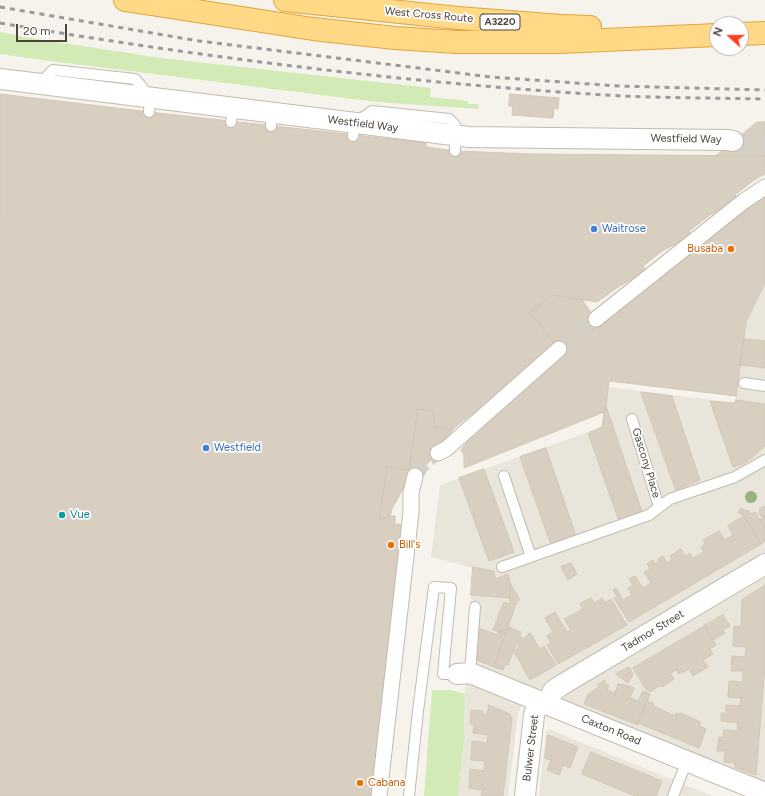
<!DOCTYPE html>
<style>
body{margin:0}
#map{position:relative;width:765px;height:796px;overflow:hidden;background:#f6f3ec;font-family:Figtree,sans-serif}
canvas{display:block}
.north{position:absolute;left:709px;top:16px;width:40px;height:40px;box-sizing:border-box;background:#fff;border:1px solid #b7b4b0;border-radius:50%;rotate:291deg;font-size:11px;font-weight:700;line-height:16px;text-align:center;color:#4b4439}
.north::after{content:'';display:block;margin:auto;width:14px;height:18px;background:#fc3f1d;clip-path:polygon(50% 0,100% 100%,50% 72%,0 100%)}
.scale{position:absolute;left:16px;top:24px;width:51px;height:18px;box-sizing:border-box;border:2px solid #4b4439;border-top:0;padding-left:5px;font-size:12px;line-height:14px;white-space:nowrap;color:#4b4439;-webkit-text-stroke:3px #fff;paint-order:stroke}
</style>
<div id="map">
<canvas width="765" height="796"></canvas>
<div class="north">N</div>
<div class="scale">20 m</div>
</div>
<script>
const context = document.querySelector('canvas').getContext('2d');
context.lineJoin = 'round';
function fillPath(path, color) { context.fillStyle = color; context.fill(path, 'evenodd'); }
function stroke(path, color, width, dash) { context.strokeStyle = color; context.lineWidth = width; context.lineCap = dash ? 'butt' : 'round'; context.setLineDash(dash || []); context.stroke(path); }
function label(font, color, halo, rows, align = 'center') {
  context.font = font + ' Figtree,sans-serif'; context.lineWidth = 3.5; context.setLineDash([]); context.textBaseline = 'middle'; context.strokeStyle = halo; context.fillStyle = color; for (const [text, x, y, turn = 0] of rows) {
    context.save(); context.translate(x, y); context.rotate((+turn || 0) * Math.PI / 180); context.textAlign = isNaN(turn) ? turn : align; if (halo) context.strokeText(text, 0, 0); context.fillText(text, 0, 0); context.restore();
  }
}
const residential = new Path2D(`
 M765,283v503l-237,-97 -10,25 -10,82h-50l6,-55 2,-81 7,-92 -42,-11 9,-72 162,-58 7,-40 126,16 11,-81z
 M549,729l31,13 133,54h-174l7,-64z`);
const green = new Path2D(`
 M0,32l30,6 131,20 270,30 -1,9 38,4v3h10l1,5 -102,-7 -327,-41 -50,-7z
 M432,690h19l14,4 -1,47 -6,55h-34z`);
const building = new Path2D(`
 M0,94l149,18 277,31v4l29,4 77,3 233,2v18l-11,6 -19,15 3,5 -28,15 -21,16 2,5 -29,15 -19,15 3,5 -28,16 -21,15 -44,-7 -23,18 27,34 -104,82 -19,-2v-16l-16,-2 -9,61 -22,-3 -5,32 -2,20 10,-3h5v8l12,1 -34,271h-373z
 M510,94l49,4 -1,11 -4,-1 -1,10 -41,-3 1,-9h-4z
 M757,122h8v34h-49z
 M765,195v88l-19,39 -10,74 -127,-15 -3,25 -2,6 -140,56v-13l-3,-5 20,-26 51,-47 34,-30 76,-53 79,-71z
 M553,295l29,5 18,24 -39,28 -31,-39z
 M744,339l21,2v27l-25,-3z
 M641,392l31,4 28,84 -24,10z
 M736,400l29,4v42l-15,13 -7,5 -10,3 -23,-66 25,2z
 M606,406l36,106 -23,9 -31,-88 14,-6 2,-15z
 M418,409l16,2v16l19,2 -15,24 -34,34 -12,22 -2,7 -10,3 7,-52 22,3z
 M546,448l30,88 -25,9 -31,-88z
 M484,469l30,83 -25,9 -30,-83z
 M762,507h3v22l-6,-9 5,-3 -3,-1 -2,-2 1,-5z
 M741,508l5,3 2,-1 3,4 4,-2 10,17v12l-4,3 -17,-28 -5,-3z
 M744,516l17,28 -132,78 -15,-24 3,-2 -4,-6 3,-2 7,12 9,-5 -4,-7 5,-3 -4,-6 6,-3 8,12 8,-5 -7,-11 6,-3 -3,-5 6,-4 2,4 4,-2 -1,-3 5,-3 4,7 5,-3 -2,-4 11,-7 4,7 5,-3 3,5 11,-6 -3,-5 4,-3 -2,-4 16,-9 6,9 8,-5 -5,-9z
 M571,563l6,11 -9,6 -7,-13z
 M473,567l20,4 3,8 12,-5 2,9v15l-39,-3z
 M510,583l10,17 -3,1 -11,32 -13,-3 11,-28 5,2z
 M765,585v80l-9,110 -22,-8 1,-4 -11,-1 1,-11h-8l2,-14 4,1 1,-8 13,1 1,-8 -17,-2v-8h5v-8l14,1 1,-8 -13,-1 1,-16 13,1 1,-11h-12l1,-15 13,1 1,-10 -13,-1 1,-20 7,1 1,-27z
 M591,598l3,5 8,-5 3,5 6,-4 16,26 -69,39 -11,-19 4,-2 -4,-7 6,-4 -8,-14 10,-6 12,20 4,-2 -7,-11 19,-10 -3,-5z
 M723,615l7,11 -7,4 2,3 -12,7 -9,-14z
 M705,626l11,19 -6,4 3,5 -10,6 5,7 -15,9 -4,-7 -10,5 -3,-4 -6,3 4,6 -12,8 -1,-2 -11,7 -5,-4 -12,-20z
 M509,627l12,5 -13,33 -3,-1 -2,6 -9,-3z
 M479,628l18,7 2,-4 7,2 -12,34 -20,-8 3,-28z
 M530,633l10,16 4,-3 12,19 -26,15 -15,-27v-3l4,-3 -1,-3 3,-8 2,3z
 M629,667l4,7 -5,9 -12,-9z
 M605,680v4l4,1 -2,5 8,3 3,-9 4,1 1,-1 11,4 -4,10 8,3 5,-10 7,3 -12,31 -54,-21 4,-10 11,-7 -1,-2z
 M647,701l7,3 -1,2 22,10 1,-3 4,1 1,-1 20,9 -2,4 7,3 -7,19 -61,-25z
 M489,705l21,9 2,5 -9,77h-22l1,-6 -13,-2 1,-19 14,2 1,-10 -14,-1 1,-19 15,2 1,-8 -15,-2 1,-9h-4l1,-14 12,1 -1,3h5z
 M548,735l30,12 -8,21 -7,-3 -4,10 -12,-5 4,-10 -6,-2z
 M591,752l71,29 -6,15h-21l-53,-22z`);
const pedestrianTunnel = new Path2D(`
 M559,349l37,-30
 M415,476l10,-15 13,-8`);
const minorTunnel = new Path2D(`
 M733,141l9,4 23,-1`);
const service = new Path2D(`
 M39,84l14,-14 82,9c9,9 16,20 14,33
 M231,122l2,-14
 M271,126l1,-14
 M353,136l2,-13 17,-12 77,8 6,6v26
 M744,383l21,3
 M632,419l27,88
 M504,476l27,81
 M502,567l147,-52 21,-16 65,-22 30,-17
 M470,673l5,-66
 M409,796l9,-85 16,-124 17,1 -8,86h14
 M673,796l14,-35`);
const pedestrian = new Path2D(`
 M596,319l148,-118 21,-14
 M438,453l8,-4 113,-100
 M379,796l32,-284v-19l4,-17`);
const minor = new Path2D(`
 M0,79l469,58 259,3 5,1
 M457,674l13,-1 295,120
 M547,704l6,-13 7,-5 205,-122
 M525,796l9,-81 5,-14`);
const trunk = new Path2D(`
 M125,0l188,29 82,9 61,4h104l157,-7
 M285,0l173,18 103,8 29,1
 M741,34l24,-1`);
const rail = new Path2D(`
 M0,7l199,34 292,36 127,9 147,4
 M0,23c206,35 414,61 622,73 48,2 95,2 143,3`);
const trees = [
 [751,497]
];
const markers = [
 [594,229,4,"#3f7fe0"],
 [731,249,4,"#e8710a"],
 [206,448,4,"#3f7fe0"],
 [62,515,4,"#0f9aa8"],
 [391,545,4,"#e8710a"],
 [360,783,4,"#e8710a"]
];
const shields = [
 [500,22,40]
];
const shieldNames = [
 ["A3220",500,22]
];
const streetNames = [
 ["West Cross Route",429,15,5],
 ["Westfield Way",363,124,7],
 ["Westfield Way",686,139,1],
 ["Gascony Place",646,463,73],
 ["Tadmor Street",653,631,-31],
 ["Caxton Road",611,730,22],
 ["Bulwer Street",531,748,-83]
];
const shopNames = [
 ["Waitrose",602,229],
 ["Westfield",214,448]
];
const foodNames = [
 ["Busaba",723,249,"right"],
 ["Bill's",399,545],
 ["Cabana",368,783]
];
const cultureNames = [
 ["Vue",70,515]
];
fillPath(residential, '#eae5da');
fillPath(green, '#d2eab5');
fillPath(building, '#d8cfc1');
stroke(building, '#d3c7b4', 1);
stroke(pedestrianTunnel, '#d4d0c8', 15, [15, 8]);
stroke(minorTunnel, '#d4d0c8', 20, [20, 10]);
stroke(service, '#c2bbae', 12);
stroke(pedestrian, '#c2bbae', 17);
stroke(minor, '#c2bbae', 22);
stroke(trunk, '#e0a43c', 24);
stroke(service, '#fff', 10);
stroke(pedestrian, '#fff', 15);
stroke(minor, '#fff', 20);
stroke(trunk, '#ffd985', 22);
stroke(rail, '#9a9a9a', 3, [5, 5]);
context.fillStyle = '#97b381';
for (const [x, y] of trees) { context.beginPath(); context.arc(x, y, 6, 0, 2 * Math.PI); context.fill(); }
for (const [x, y, r, color] of markers) { const dot = new Path2D(); dot.arc(x, y, r, 0, 2 * Math.PI); context.fillStyle = color; context.fill(dot); stroke(dot, '#fff', 1.5); }
for (const [x, y, w] of shields) { const box = new Path2D(); box.roundRect(x - w / 2, y - 8, w, 16, 3); context.fillStyle = '#fff'; context.fill(box); stroke(box, '#4b4439', 1); }
label('bold 10px', '#4b4439', null, shieldNames);
label('11px', '#4b4439', '#fff', streetNames);
label('11px', '#366cbe', '#fff', shopNames, 'left');
label('11px', '#c56008', '#fff', foodNames, 'left');
label('11px', '#0d838f', '#fff', cultureNames, 'left');
</script>
